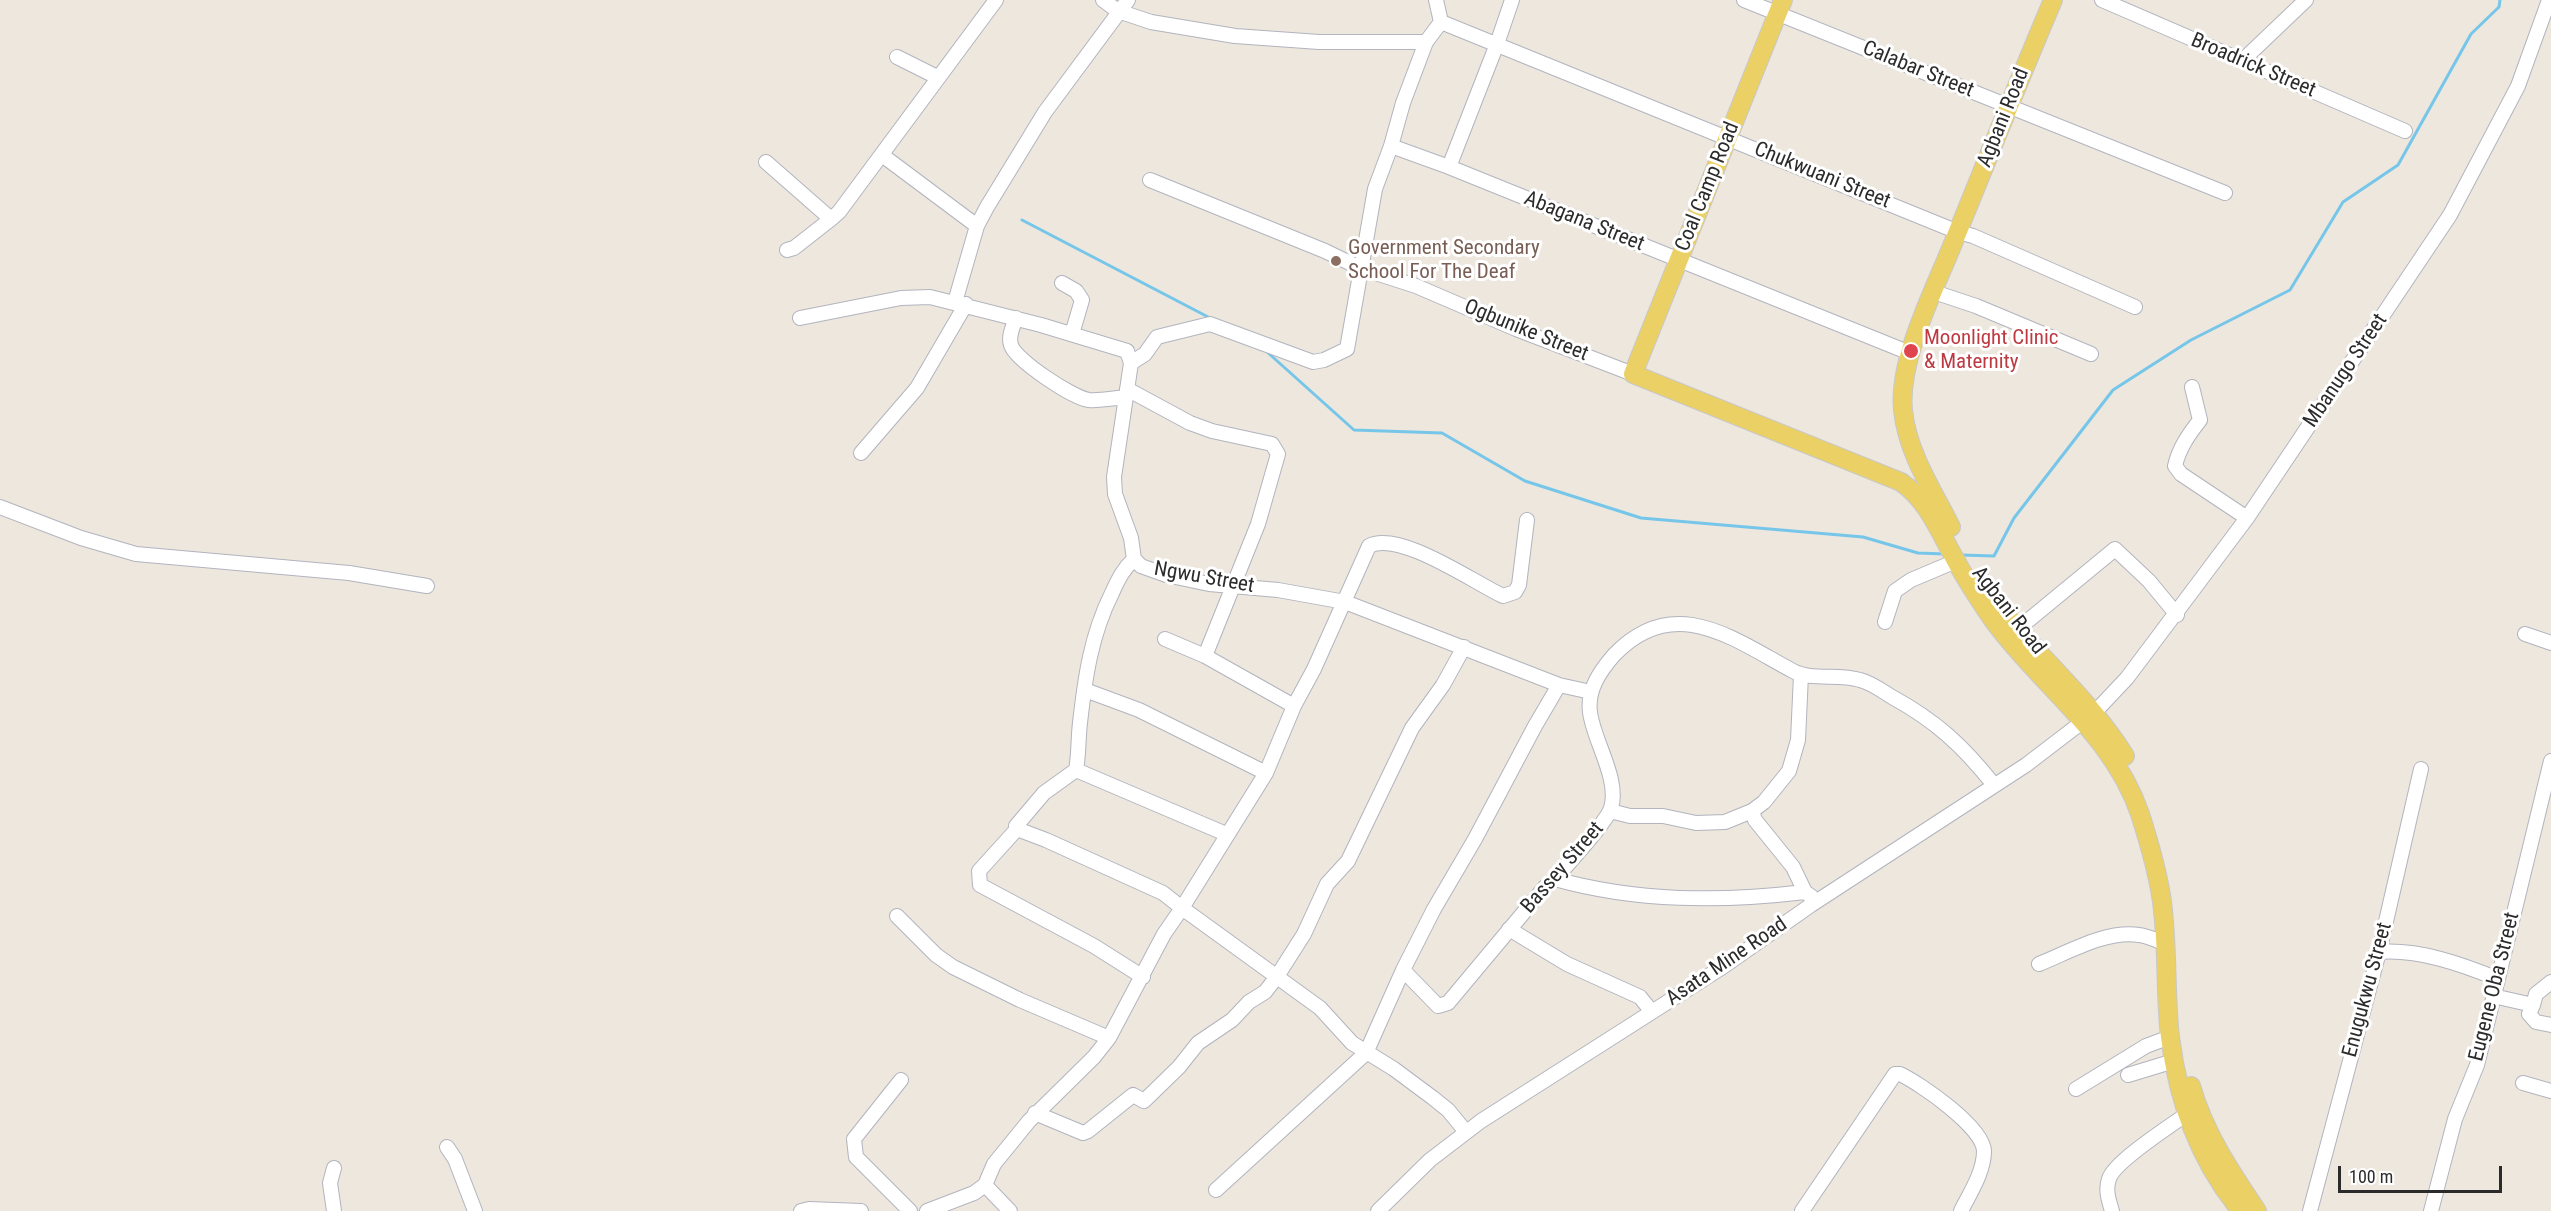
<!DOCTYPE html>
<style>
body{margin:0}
#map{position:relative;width:2551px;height:1211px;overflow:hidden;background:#ede7de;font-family:"Roboto Condensed",sans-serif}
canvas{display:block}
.scale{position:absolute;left:2338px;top:1166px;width:164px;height:27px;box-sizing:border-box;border:3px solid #2b2b2b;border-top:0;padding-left:8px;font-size:18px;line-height:21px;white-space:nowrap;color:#2b2b2b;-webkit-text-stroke:4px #fff;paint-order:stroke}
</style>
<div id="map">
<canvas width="2551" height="1211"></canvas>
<div class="scale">100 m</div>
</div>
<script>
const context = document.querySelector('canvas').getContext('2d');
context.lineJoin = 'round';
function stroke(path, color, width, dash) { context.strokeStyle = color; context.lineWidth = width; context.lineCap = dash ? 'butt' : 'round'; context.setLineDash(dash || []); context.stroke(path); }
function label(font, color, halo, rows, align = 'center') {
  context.font = font + ' "Roboto Condensed",sans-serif'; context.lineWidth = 6; context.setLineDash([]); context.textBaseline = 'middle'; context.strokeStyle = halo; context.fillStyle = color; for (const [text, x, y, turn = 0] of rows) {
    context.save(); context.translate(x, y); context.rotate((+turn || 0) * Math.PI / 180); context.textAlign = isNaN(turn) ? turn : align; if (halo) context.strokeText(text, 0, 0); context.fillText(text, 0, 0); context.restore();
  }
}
const stream = new Path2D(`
 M1022,220l190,99
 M1266,351l88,79 88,3 83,48 116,37 222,19 55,16 27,1
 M1961,555l33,1 20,-38 99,-128 78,-50 99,-50 53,-88 55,-37 73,-131 28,-27 1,-7`);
const minor = new Path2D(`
 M1103,0l15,11 33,11 84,14 84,6h107
 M1436,0l5,22 -15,20 -23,61 -12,43 -16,43 -28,160 -23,11 -11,2 -103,-38 -53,13 -12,17 -14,9 -17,114 1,17 16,44 3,21 7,7 25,9 43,9 69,6 67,12 214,83 32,7
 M1744,0l481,193
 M2102,0l303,131
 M1441,22l517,210 15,4 162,71
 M897,57l40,20
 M2243,60l63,-60
 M1391,146l58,21 461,186
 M882,155l95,71
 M766,162l65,57 8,-7 157,-212
 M1449,167l48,-123 15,-44
 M1150,180l175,71 35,17 56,18 100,43 117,45
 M787,250l7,-2 37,-29
 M1062,283l14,8 6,9 -10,34
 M1934,292l42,14 115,48
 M955,302l22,-76 10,-19 58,-95 83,-112
 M800,318l101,-20 29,-1 111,28 86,26 4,12
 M1016,318c-3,9 -8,18 -5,27 4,15 62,53 78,55 11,1 25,-2 37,-3
 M2192,387l8,33c-11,14 -21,28 -25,46l6,8 66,44
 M1127,389l63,34 22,8 60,13 6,10 -20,70 -53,132
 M861,453l56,-65 49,-84
 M0,507l81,31 55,16 213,19 78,13
 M1134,559c-11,10 -16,21 -22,34 -21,42 -27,85 -32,130 -2,16 -1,31 -4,47l-32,23 -28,33 1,3 29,11 117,53 19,15 84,-135 28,-67 20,-37 55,-123c30,-16 104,36 134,50l12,-4 4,-7 8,-65
 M1885,622l10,-31 16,-11 45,-19
 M2019,628l96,-79 34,32 28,34
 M2525,634l26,9
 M1165,639l40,17 89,50
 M1085,690l54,20 127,63
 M1076,770l150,64
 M1610,811l20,5h33l33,7 29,-1 27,-11 12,-9 25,-31 9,-31 3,-65
 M1752,811l3,9 38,47 12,25 7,5
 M1017,829l-38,42 1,14 114,61 49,31
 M1555,879c82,23 166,23 250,13
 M897,916l39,39 17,12 67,33 89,38
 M1509,929l58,35 73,33 12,15
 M2379,952c40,-3 82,12 119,27
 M2039,964c30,-12 67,-34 100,-29 9,1 19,6 27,9
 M1403,970l35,36 10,-3 97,-116 10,-8c11,-13 52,-57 56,-71 9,-29 -18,-68 -21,-96 -3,-22 10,-41 24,-57 60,-63 119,-16 179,16 19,10 46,2 67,9 12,3 22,11 32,17 44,24 71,49 102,88
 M2493,996l40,9 3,-11 15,-12
 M2533,1005l-4,9 7,8 15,3
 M2128,1075l46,-14
 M901,1080l-47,59 2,18 54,54
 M2523,1083l28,8
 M2076,1089l70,-43 24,-9
 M1035,1113l48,20 5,-2 45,-36 11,6 35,-34 19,-24 34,-23 17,-18 16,-10 11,-14 28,-44 23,-50 21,-23 64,-133 31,-43 21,-38
 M447,1147l8,12 20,52
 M985,1185l25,26
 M1216,1190l150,-137 37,-83 31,-61 41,-70 60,-113 24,-41
 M334,1211l-4,-28 4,-15
 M801,1211l8,-2 52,2
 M927,1211l47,-18 11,-8 9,-21 35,-43 65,-64 15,-19 55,-104 18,-26 138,100 32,35 42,26 39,29 15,12 18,22
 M1378,1211l52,-51 51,-39 243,-155 87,-61 215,-140 68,-52 33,-35 120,-160 203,-303 68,-129 31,-86
 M1802,1211l93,-137h5c21,10 83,53 84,77 0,21 -14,42 -23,60
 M2112,1211c-3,-10 -7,-21 -3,-32 5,-17 61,-53 78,-65
 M2310,1211l69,-259 42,-183
 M2431,1211l24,-92 22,-54 74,-304`);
const major = new Path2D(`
 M1783,0l-150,374 268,108c27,19 38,49 54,77 11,21 25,42 38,61 48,66 120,114 147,194 9,28 18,58 22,88 6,45 3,90 8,135 8,63 30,125 71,174
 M1951,527c-18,-36 -44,-75 -48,-117 -5,-51 32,-121 51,-169 33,-81 65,-161 99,-241
 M1979,578c40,64 106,113 146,178
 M2191,1086c13,46 39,85 66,125`);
const markers = [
 [1336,261,6,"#8d6e63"],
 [1911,351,8,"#e0444e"]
];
const streetNames = [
 ["Broadrick Street",2253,66,23],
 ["Calabar Street",1918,70,22],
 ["Agbani Road",2004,118,-68],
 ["Chukwuani Street",1822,176,22],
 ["Coal Camp Road",1708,187,-68],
 ["Abagana Street",1584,222,22],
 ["Ogbunike Street",1526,331,22],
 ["Mbanugo Street",2346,371,-56],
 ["Ngwu Street",1204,578,10],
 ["Agbani Road",2008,611,52],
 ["Bassey Street",1563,868,-49],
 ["Asata Mine Road",1727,962,-34],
 ["Eugene Oba Street",2495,987,-76],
 ["Enugukwu Street",2368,990,-75]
];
const educationNames = [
 ["Government Secondary",1348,249],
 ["School For The Deaf",1348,273]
];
const healthNames = [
 ["Moonlight Clinic",1924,339],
 ["& Maternity",1924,363]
];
stroke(stream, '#76c6ea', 3);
stroke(minor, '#b2b4be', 16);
stroke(major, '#c8c8c8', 20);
stroke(minor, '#fff', 14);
stroke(major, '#ebd165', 18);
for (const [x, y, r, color] of markers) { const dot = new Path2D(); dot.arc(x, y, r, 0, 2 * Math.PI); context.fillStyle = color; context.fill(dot); stroke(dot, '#fff', 2); }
label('21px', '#2b2b2b', '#fff', streetNames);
label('21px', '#785e54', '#fff', educationNames, 'left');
label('21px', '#be3a42', '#fff', healthNames, 'left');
</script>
